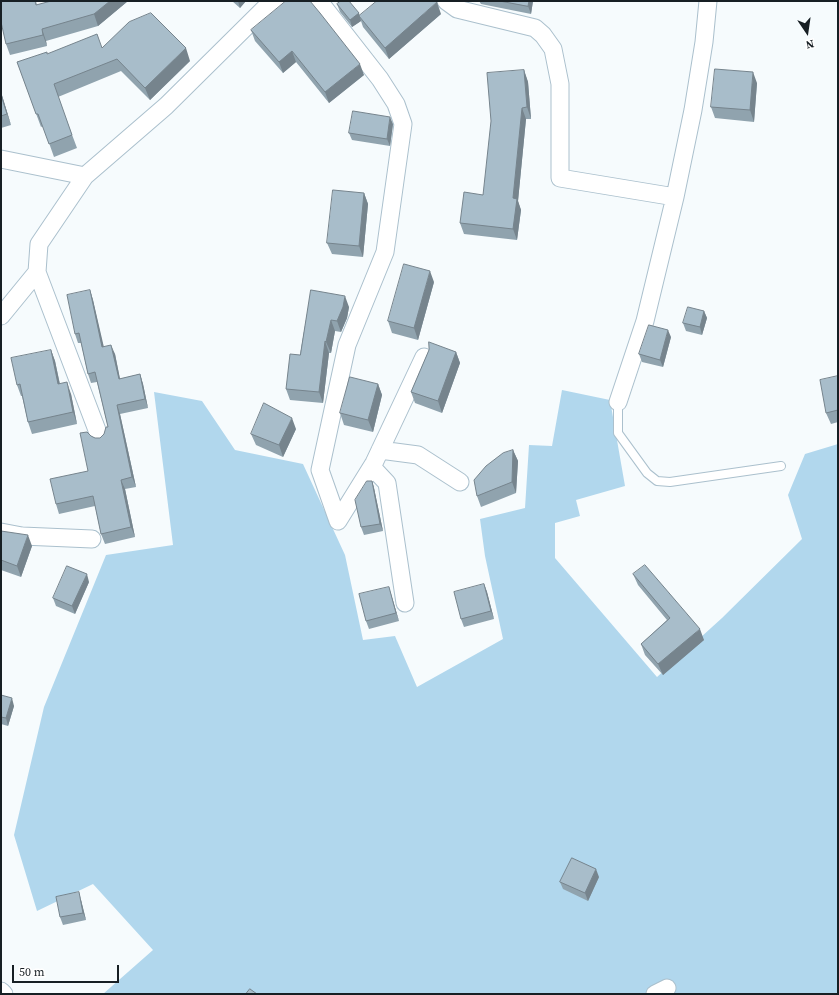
<!DOCTYPE html>
<style>
body{margin:0}
#map{position:relative;width:839px;height:995px;overflow:hidden;background:#f6fbfd;font-family:"Source Serif 4",serif}
canvas{display:block}
.frame{position:absolute;inset:0;border:2px solid #171f24;pointer-events:none}
.north{position:absolute;left:787px;top:12px;width:40px;height:40px;-webkit-text-stroke:3px #fff;paint-order:stroke;rotate:167deg;font-size:11px;font-weight:700;line-height:16px;text-align:center;color:#171f24}
.north::after{content:'';display:block;margin:auto;width:14px;height:18px;background:#171f24;clip-path:polygon(50% 0,100% 100%,50% 72%,0 100%)}
.scale{position:absolute;left:12px;top:965px;width:107px;height:18px;box-sizing:border-box;border:2px solid #171f24;border-top:0;padding-left:5px;font-size:12px;line-height:14px;white-space:nowrap;color:#171f24;-webkit-text-stroke:3px #fff;paint-order:stroke}
</style>
<div id="map">
<canvas width="839" height="995"></canvas>
<div class="frame"></div>
<div class="north">N</div>
<div class="scale">50 m</div>
</div>
<script>
const context = document.querySelector('canvas').getContext('2d');
context.lineJoin = 'round';
function fillPath(path, color) { context.fillStyle = color; context.fill(path, 'evenodd'); }
function stroke(path, color, width, dash) { context.strokeStyle = color; context.lineWidth = width; context.lineCap = dash ? 'butt' : 'round'; context.setLineDash(dash || []); context.stroke(path); }
const green = new Path2D(`
 M562,390l48,10 15,86 -49,14 4,16 -25,7v35l102,119 65,-59 80,-79 -14,-44 17,-41 33,-10v550h-735l50,-44 -60,-66 -56,27 -23,-76 30,-128 62,-152 67,-10 -19,-153 48,9 33,49 68,14 42,91 18,85 32,-4 22,51 86,-48 -18,-83 -5,-37 45,-11 4,-63 23,1z`);
const service = new Path2D(`
 M618,402v31l29,40 10,8 13,1 111,-16`);
const minor = new Path2D(`
 M319,1l61,78 16,25 7,20 -18,128 -38,93 -27,125 18,51
 M446,1l11,8 78,19 8,7 10,14 7,35v94l115,19
 M1,159l84,17
 M1,316l36,-44
 M618,402l27,-81 30,-124 18,-87 11,-68 4,-41
 M100,438l-63,-166 2,-28 46,-68 81,-70 100,-99 11,-6
 M380,450l38,5 42,27
 M372,467l15,16 18,120
 M338,521l36,-58 50,-106
 M1,532l21,4 70,3
 M1,991l3,3
 M655,994l12,-6`);
const wall = new Path2D(`
 M36,1l1,4 14,-4h77l-30,25 -52,15 1,5 -37,9 -4,-11z
 M232,1h14l-6,7z
 M479,1h54l-2,13 -50,-10z
 M337,4l22,9v2l82,-1 -52,45 -26,-32 -2,-6 -9,6 -12,-15z
 M251,30l113,45 -35,28 -33,-41 -13,11 -28,-32z
 M102,48l88,13 -40,39 -29,-29 -63,26 19,51 -23,9 -11,-31 -2,1 -24,-65 31,-8z
 M524,70l4,12 3,37h-5l-8,82 3,9 -4,30 -53,-6 -4,-11 23,-28z
 M757,83l-3,39 -39,-4 -4,-11z
 M1,92l10,33 -10,3z
 M393,124l-3,22 -38,-6 -3,-7z
 M364,193l4,11 -5,53 -31,-3 -5,-11z
 M434,282l-16,58 -26,-7 -4,-12z
 M90,290l3,10 10,46 12,8 5,25 20,-5 3,10 5,24 -28,6 16,73 -11,2 10,48 -30,7 -4,-10 -6,-28 -36,8 -3,-10 32,-33 3,-35 4,2h5l4,-4 4,-7 -11,-45 -6,1 -3,-9 -7,-31h-3l-3,-9z
 M311,290l38,17 -2,11 -6,14 -6,-1 -4,22h-2l-6,50 -33,-3 -4,-11 14,-34z
 M704,311l3,7 -5,17 -16,-4 -3,-8z
 M671,337l-8,30 -21,-5 -3,-8z
 M51,350l4,11 5,23 11,10 6,30 -45,10 -4,-12 -6,-26h-1l-4,-11z
 M429,350l27,2 4,11 -18,50 -27,-10 -4,-11z
 M838,376v46l-7,2 -5,-11z
 M378,384l4,11 -9,37 -29,-7 -4,-12z
 M296,429l-13,28 -27,-12 -5,-11z
 M513,450l5,11 -2,32 -35,14 -4,-11z
 M372,481l2,7 9,43 -19,4 -3,-8z
 M1,531l31,15 -11,31 -20,-7z
 M633,574l71,66 -41,35 -18,-20 -4,-11 26,-24 -29,-35z
 M89,582l-14,32 -19,-8 -3,-8z
 M484,584l3,8 7,27 -30,8 -3,-8z
 M389,587l2,7 8,27 -30,8 -3,-8z
 M1,695l13,11 -6,20 -7,-2z
 M599,877l-11,24 -25,-12 -3,-7z
 M81,900l5,20 -23,5 -3,-8z`);
const shadedWall = new Path2D(`
 M110,1h18l-30,25 -4,-12z
 M238,1h8l-6,7z
 M529,1h4l-2,13 -3,-8z
 M437,2l4,12 -52,45 -4,-11z
 M359,13l2,8 -9,6 -2,-7z
 M42,29l4,12 1,5 -4,-11z
 M186,48l4,13 -40,39 -5,-12z
 M292,51l4,11 -13,11 -4,-11z
 M360,64l4,11 -35,28 -4,-11z
 M524,70l4,12 3,37 -4,-12z
 M753,72l4,11 -3,39 -4,-12z
 M1,92l10,33 -4,-11 -6,-19z
 M522,108l4,11 -8,82 3,9 -4,30 -4,-11v-31z
 M390,117l3,7 -3,22 -3,-7z
 M364,193l4,11 -5,53 -4,-11z
 M430,271l4,11 -16,58 -4,-12z
 M90,290l3,10 13,56 -4,-9z
 M345,296l4,11 -2,11 -6,14 -4,-11z
 M704,311l3,7 -5,17 -2,-8z
 M331,320l4,11 -4,22 -5,-11z
 M668,330l3,7 -8,30 -3,-7z
 M325,341l4,12 -6,50 -4,-11z
 M111,345l4,9 7,35 -3,-10z
 M51,350l4,11 7,34 -4,-11z
 M456,352l4,11 -18,50 -4,-12z
 M140,374l3,10 5,24 -3,-9z
 M67,382l4,12 6,30 -4,-12z
 M378,384l4,11 -9,37 -5,-12z
 M117,405l3,9 16,73 -4,-10z
 M292,418l4,11 -13,28 -4,-12z
 M513,450l5,11 -2,32 -4,-11z
 M121,480l4,9 10,48 -4,-10z
 M372,481l2,7 9,43 -3,-7z
 M28,535l4,11 -11,31 -4,-11z
 M87,574l2,8 -14,32 -3,-8z
 M484,584l3,8 7,27 -3,-8z
 M389,587l2,7 8,27 -3,-8z
 M700,629l4,11 -41,35 -5,-11z
 M12,698l2,8 -6,20 -2,-8z
 M596,869l3,8 -11,24 -3,-8z
 M79,892l7,28 -3,-7z`);
const building = new Path2D(`
 M1,1h34l1,4 15,-4h59l-16,13 -52,15 1,6 -37,9 -5,-22z
 M286,1h24l10,12 40,51 -35,28 -33,-41 -13,11 -28,-32z
 M341,1h8l10,12 -9,7 -13,-16z
 M377,1h59l1,1 -52,46 -26,-32z
 M500,1h29l-1,5z
 M151,13l35,35 -41,40 -28,-29 -63,25 18,51 -23,9 -11,-30h-2l-19,-52 30,-10v2l50,-20 5,14 27,-26z
 M715,69l38,3 -3,38 -39,-3z
 M524,70l3,37 -5,1 -9,90 4,1 -4,30 -53,-6 4,-31 19,3 8,-74 -4,-48z
 M1,95l6,19 -6,2z
 M353,111l37,6 -3,22 -38,-6z
 M333,190l31,3 -5,53 -32,-3z
 M404,264l26,7 -16,57 -26,-7z
 M90,290l12,57 9,-2 8,34 21,-5 5,25 -28,6 15,72 -11,3 10,47 -30,7 -8,-38 -37,8 -6,-25 38,-8 -8,-38 7,-1 4,4 4,2h5l4,-4 2,-7h2l-13,-55 -7,2 -9,-41 -4,1 -8,-39z
 M311,290l34,6 -2,11 -6,14 -6,-1 -5,22 -1,-1 -6,51 -33,-3 4,-35 10,1z
 M688,307l16,4 -4,16 -17,-4z
 M649,325l19,5 -8,30 -21,-6z
 M429,342l27,10 -18,49 -27,-9 18,-42z
 M51,350l7,34 9,-2 6,30 -45,10 -8,-38 -3,1 -6,-27z
 M838,376v34l-12,3 -6,-33z
 M350,377l28,7 -10,36 -28,-7z
 M264,403l28,15 -13,27 -28,-11z
 M513,450l-1,32 -35,14 -3,-16 12,-14 17,-13z
 M367,481h5l8,43 -19,3 -6,-27z
 M1,531l27,4 -11,31 -16,-6z
 M645,565l55,64 -42,35 -17,-20 29,-26 -37,-44z
 M67,566l20,8 -15,32 -19,-8z
 M484,584l7,27 -30,8 -7,-27z
 M389,587l7,26 -30,8 -7,-27z
 M1,695l11,3 -6,20 -5,-1z
 M572,858l24,11 -11,24 -25,-11z
 M79,892l4,21 -23,4 -4,-20z
 M250,989l7,5h-11z`);
fillPath(green, '#b1d7ed');
stroke(service, '#abc0cd', 10);
stroke(minor, '#abc0cd', 19);
stroke(service, '#fff', 8);
stroke(minor, '#fff', 17);
fillPath(wall, '#90a3ae');
fillPath(shadedWall, '#76848d');
fillPath(building, '#a8bdca');
stroke(building, '#76848d', 1);
</script>
